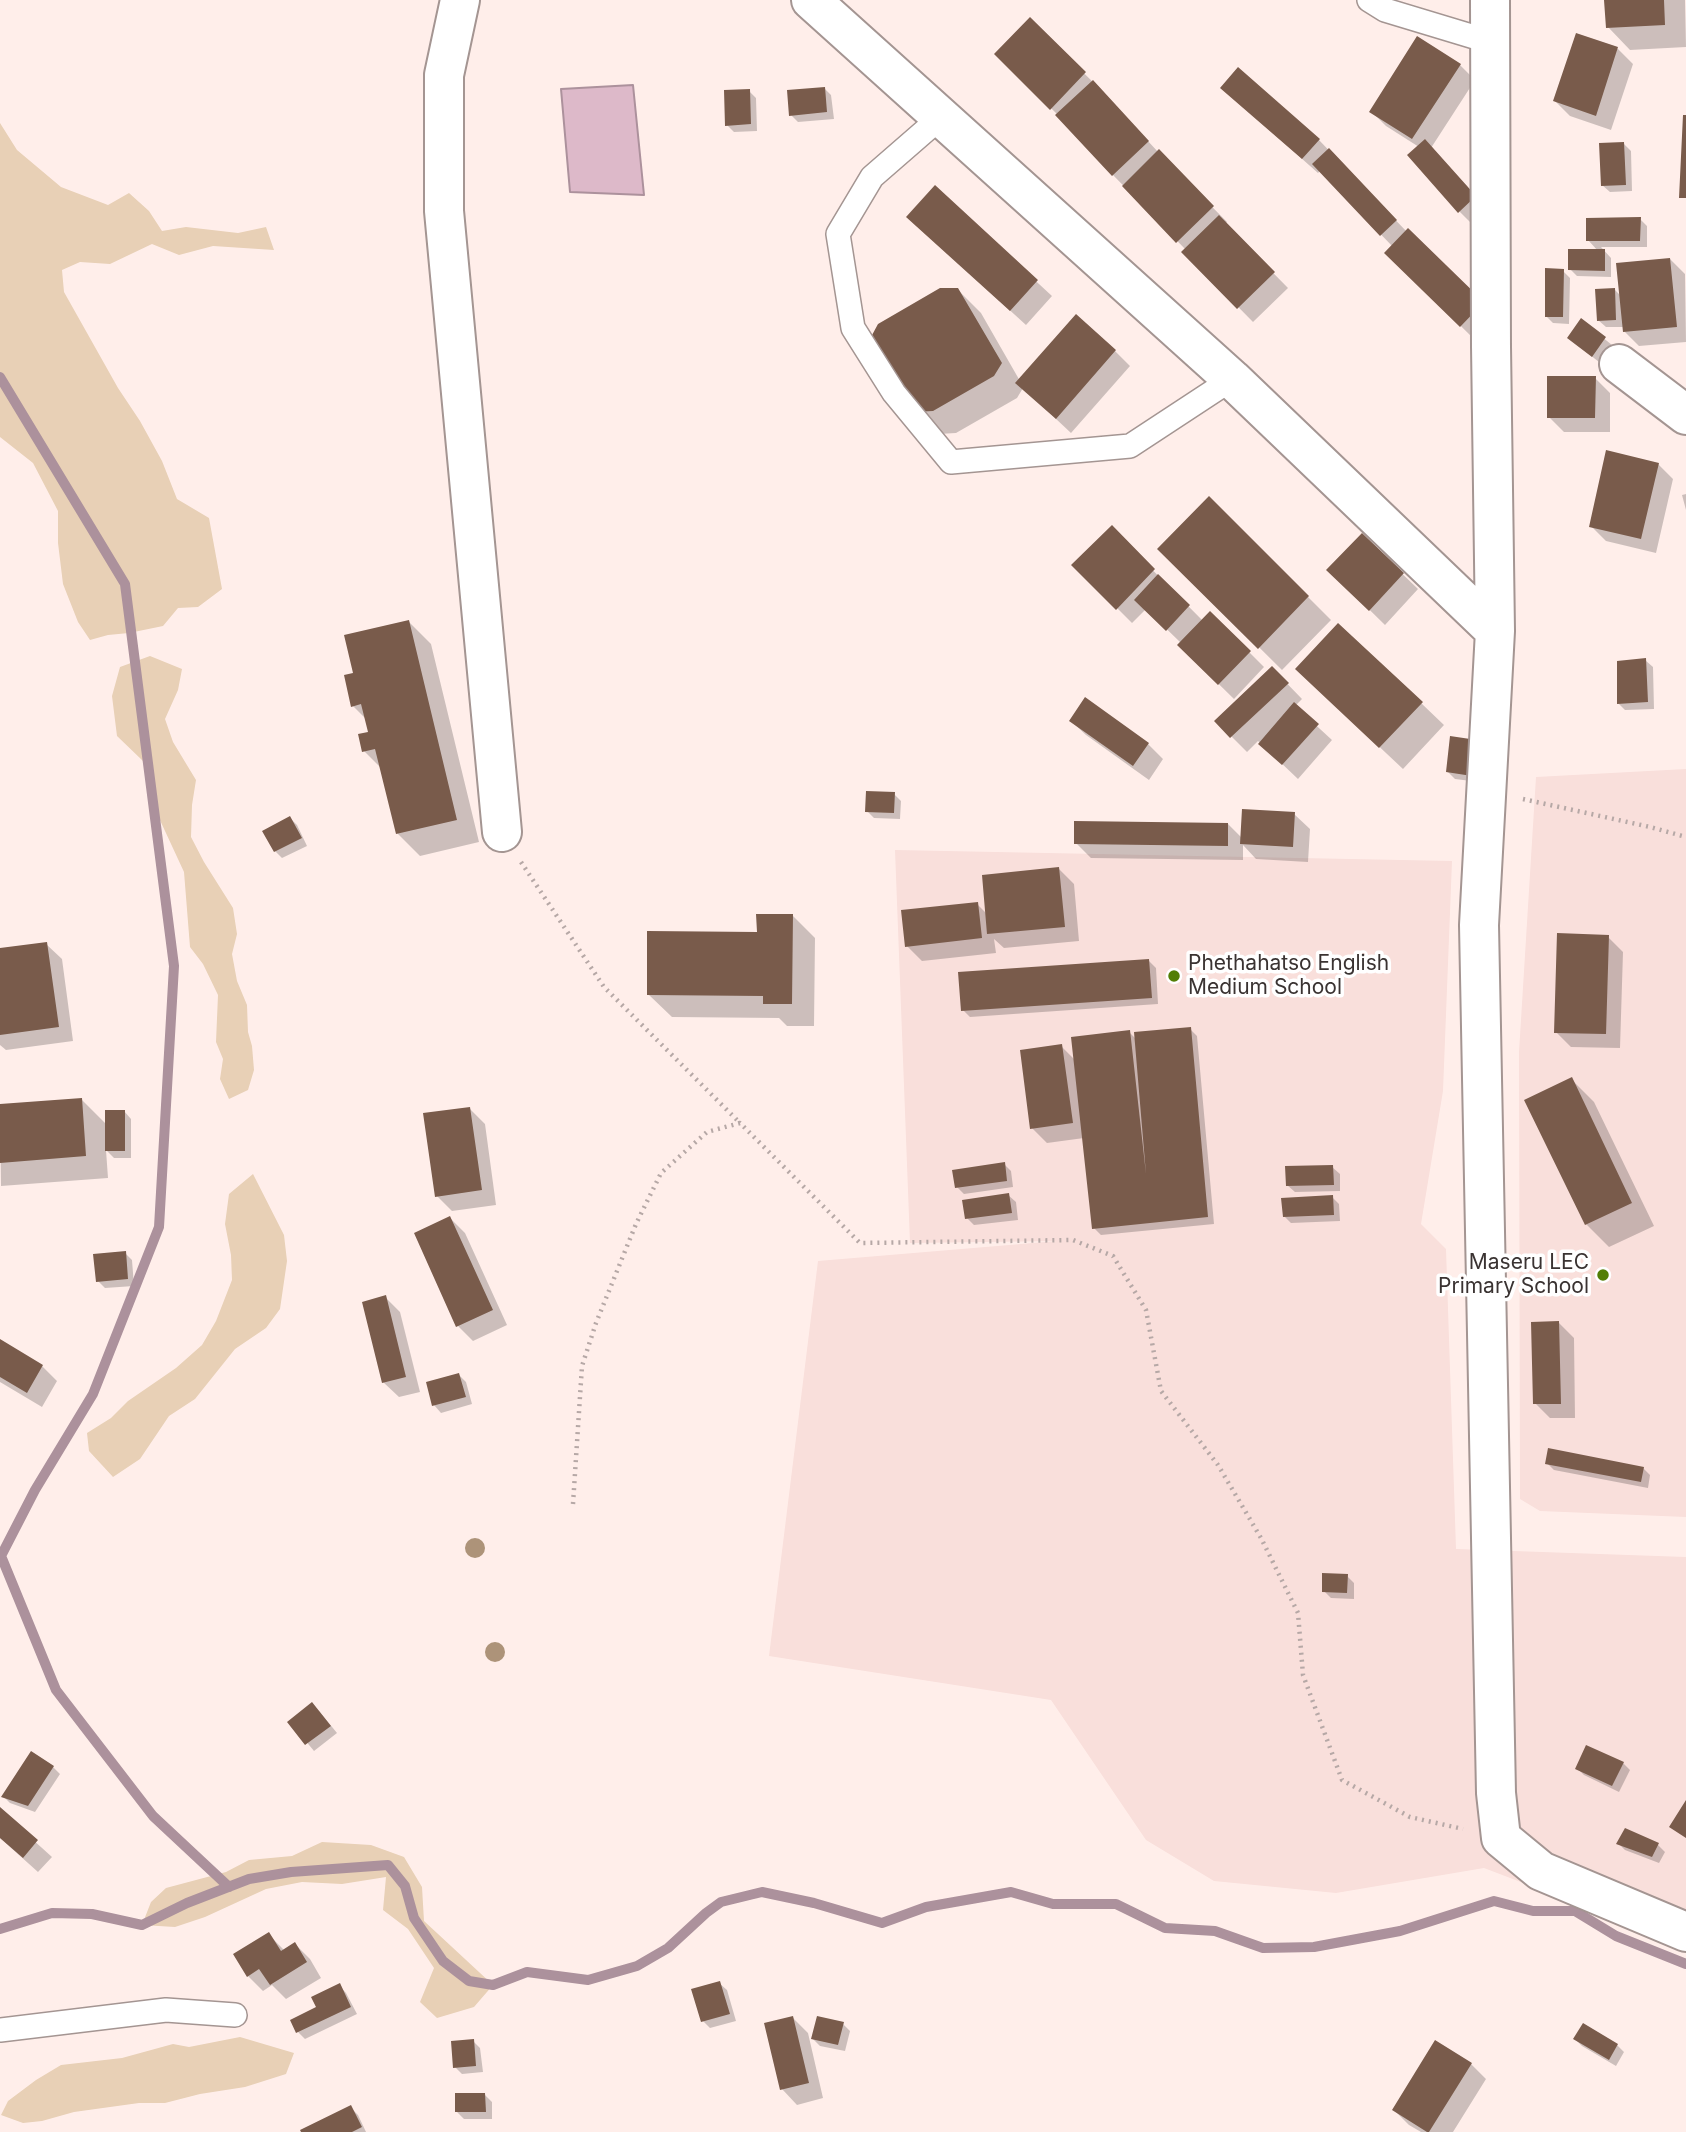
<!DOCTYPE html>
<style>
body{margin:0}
canvas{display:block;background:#ffeeea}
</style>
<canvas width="1686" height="2132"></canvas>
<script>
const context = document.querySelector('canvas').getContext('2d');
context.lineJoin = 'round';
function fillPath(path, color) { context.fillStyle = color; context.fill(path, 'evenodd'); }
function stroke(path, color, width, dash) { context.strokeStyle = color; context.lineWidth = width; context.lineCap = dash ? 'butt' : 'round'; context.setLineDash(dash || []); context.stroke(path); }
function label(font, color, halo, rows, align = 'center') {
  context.font = font + ' Inter,sans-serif'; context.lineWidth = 7; context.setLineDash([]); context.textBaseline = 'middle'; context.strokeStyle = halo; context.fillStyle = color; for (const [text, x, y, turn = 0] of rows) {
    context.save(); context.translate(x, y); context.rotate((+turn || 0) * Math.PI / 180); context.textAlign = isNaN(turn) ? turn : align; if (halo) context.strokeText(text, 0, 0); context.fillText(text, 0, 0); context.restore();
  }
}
const built = new Path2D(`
 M1686,769v748l-146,-6 -20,-12 -1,-447 17,-275z
 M895,850l557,11 -9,230 -22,133 25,25 10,300 230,8v394l-29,-17 -173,-66 -148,25 -122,-12 -68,-41 -95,-140 -282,-44 49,-395 239,-20 -147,2z`);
const green = new Path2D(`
 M0,123l17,27 44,37 47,18 21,-12 20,18 13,20 24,-4 52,6 28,-6 8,23 -61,-4 -34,9 -27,-11 -42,20 -30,-2 -18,8 2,22 54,96 22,33 22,40 15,38 32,19 13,71 -24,18 -20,1 -15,18 -34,7 -21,2 -18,5 -12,-18 -15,-38 -5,-41v-32l-25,-48 -33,-26z
 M150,656l32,13 -4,21 -13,29 8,23 23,38 -4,25 -1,32 13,25 29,46 4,26 -5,20 5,27 10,24 1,27 4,14 2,24 -6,20 -19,9 -9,-20 3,-20 -7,-17 2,-47 -15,-31 -13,-17 -6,-75 -25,-54 -16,-57 -26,-25 -5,-40 8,-29z
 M253,1174l31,61 3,26 -7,48 -14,19 -31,21 -40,50 -26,17 -29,43 -27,18 -24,-26 -2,-18 24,-15 17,-17 48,-33 26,-23 14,-24 16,-41 -1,-25 -6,-31 4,-30z
 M322,1842l49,3 33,12 18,30 2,34 69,64 -19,22 -37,11 -17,-16 14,-34 -26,-39 -25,-19 3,-33 -44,7 -40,-2 -36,7 -61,28 -30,10 -33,-2 9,-23 15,-14 60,-16 23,-12 43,-4z
 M240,2037l54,16 -8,21 -41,13 -45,7 -35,9h-26l-65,9 -32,9 -19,2 -22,-8 7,-14 28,-21 25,-15 61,-7 51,-14 16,3z`);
const water = new Path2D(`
 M633,85l11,110 -74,-3 -9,-103z`);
const shadow = new Path2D(`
 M1606,0h79l1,47 -56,3 -22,-23z
 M1030,20l70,69 59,64 68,69 -2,2 63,64 -35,34 -69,-70 2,-2 -73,-75 -55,-60 -62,-61z
 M1577,35l41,14 15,15 -22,66 -41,-14 -15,-15z
 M1460,65l15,15 -44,68 59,64 -16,14 -15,-15 -40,-64 -33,-21 -15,-15z
 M1238,70l81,70 88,92 90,87 -21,22 -89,-88 6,-6 -73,-76 -2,2 -96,-85z
 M824,88l7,7 3,24 -36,3 -7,-7z
 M749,91l7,7 1,33 -23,1 -7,-7z
 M1624,144l7,7 1,40 -22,1 -8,-7z
 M935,188l117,108 -26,29 -102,-93z
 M1640,219l7,7v21h-46l10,11v19l-34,-1 -7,-7 28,-18 -10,-11z
 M1670,259l15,15 1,68 -47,4 -15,-15v-4h-18l-8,-7 17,-30 6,6z
 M1563,271l7,7 -1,46 -16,-1 -7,-7z
 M958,290l23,23 39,68 95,-30 15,15 -59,67 -48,-45 -6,10 -61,35 -17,1 -23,-23z
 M1581,320l31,25 -13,17 -23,-18z
 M1595,378l15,15v39h-46l-15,-15z
 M1658,464l15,15 -17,74 -50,-12 -15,-15z
 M1686,494v16l-4,-15z
 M1209,498l122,122 -49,50 -122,-121z
 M1111,528l92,93 7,-8 54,54 -30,32 -55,-54 2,-2 -35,-34 -14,14 -58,-58z
 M1362,535l56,54 -33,36 -56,-55z
 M409,622l22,22 48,198 -59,14 -23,-23 -15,-64 -18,-18 6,-18 -3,-13 -14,-14 2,-32z
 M1645,660l8,7 1,42 -29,1 -7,-7z
 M1272,668l30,31 -7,7 37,34 -34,39 -40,-38 -11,11 -31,-31z
 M1320,691l101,12 23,22 -41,44z
 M1085,700l63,44 15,15 -14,21 -63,-45 -15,-14z
 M1452,738l27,44 -24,-3 -7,-7z
 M894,794l7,7 -1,18 -26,-1 -7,-7z
 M1294,814l16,15 -2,33 -52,-3 -13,-14v15l-152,-2 -15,-15 152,-19 14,14z
 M290,818l7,7 10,21 -25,12 -7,-7z
 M1059,869l15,15 5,57 -75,7 -10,-9 2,14 -74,8 -15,-15 70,-42 10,10z
 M792,915l23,23 -1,88h-27l-8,-8 -107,-1 -23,-22z
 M1608,937l15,15 -3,96 -49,-1 -15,-15z
 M46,944l16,15 11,82 -67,9 -6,-5v-95z
 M1149,961l7,7 2,36 -188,13 -7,-7z
 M1190,1029l7,7 17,188 -113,11 -7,-7 -10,-90 -37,5 -15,-15 29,-82 14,14 54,-28 7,7z
 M1571,1079l23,23 60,124 -45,21 -23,-23 -60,-123z
 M81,1099l26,26 17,-14 7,8v39h-17l-8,-8 2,28 -107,8 -1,-80z
 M470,1109l15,15 11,81 -44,6 -15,-15z
 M1004,1164l7,7 2,16 -49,7 -7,-7z
 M1332,1167l8,7v17l-45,1 -8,-7z
 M1008,1195l8,7 2,18 -44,5 -7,-7z
 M1332,1197l7,7 1,17 -49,2 -7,-7z
 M450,1218l15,15 42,92 -34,16 -15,-15z
 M125,1253l7,7 2,26 -29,2 -7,-7z
 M385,1297l15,15 20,80 -21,5 -16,-15z
 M1559,1323l15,15 1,80h-25l-15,-15z
 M0,1341l42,25 15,15 -15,26 -42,-25z
 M459,1375l7,7 6,22 -31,9 -7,-8z
 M1547,1463l96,5 7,7 -2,13 -94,-18z
 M1347,1576l7,7v16l-23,-1 -7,-7z
 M319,1711l18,22 -23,18 -24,-29z
 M1623,1763l7,7 -11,22 -35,-17 -7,-7z
 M53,1767l7,7 -25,38 -25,-9 -7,-7z
 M0,1810l52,47 -14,15 -38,-34z
 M1626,1830l32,15 7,7 -6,11 -34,-13 -6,-6z
 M268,1934l17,17 10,-7 15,15 11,19 -35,21 -14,-14 -9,6 -15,-15z
 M719,1983l8,7 9,31 -26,7 -7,-7z
 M339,1985l7,8 11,21 -52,25 -7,-7 -6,-11 26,-13z
 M793,2018l15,15 15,65 -26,7 -15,-16z
 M843,2024l7,7 -5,20 -25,-5 -7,-7z
 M1575,2039l42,6 7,7 -8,14 -34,-20z
 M473,2041l7,7 3,24 -21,2 -7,-7z
 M1471,2064l15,15 -33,53h-32l-12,-7 -15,-15z
 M485,2095l7,7v17h-28l-7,-7z
 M351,2108l7,7 8,17h-63z`);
const stream = new Path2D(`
 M0,377l125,207 49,382 -15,261 -66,167 -58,96 -34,66 55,134 97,126 76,71
 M0,1929l52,-16 40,1 50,11 45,-22 62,-24 42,-7 97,-7 17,21 9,32 29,43 26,20 24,4 34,-13 61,8 49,-14 31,-18 38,-35 15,-11 41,-10 52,11 68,20 44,-16 85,-15 42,12h63l49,24 50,3 48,17 51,-1 86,-16 94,-30 39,10h42l41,25 70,28`);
const building = new Path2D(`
 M1604,0h60l1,25 -59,3z
 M1030,17l56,55 -36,38 -56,-56z
 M1576,33l42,14 -22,69 -43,-15z
 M1417,36l44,28 -49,75 -43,-27z
 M1238,67l82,72 -18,20 -82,-71z
 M1093,80l56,61 -37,35 -57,-61z
 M825,87l2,25 -38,4 -2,-26z
 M750,89l1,35 -26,2 -1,-36z
 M1683,115h3v83h-7z
 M1425,139l51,57 -18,17 -51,-58z
 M1624,142l2,43 -25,1 -2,-43z
 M1329,148l68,72 -17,16 -68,-72z
 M1159,149l55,57 -38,37 -54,-57z
 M935,185l103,95 -28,31 -104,-94z
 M1219,215l56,57 -38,37 -56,-57z
 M1641,217l-1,24h-54v-23z
 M1408,228l76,74 -24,25 -76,-74z
 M1568,249h37v22l-37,-1z
 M1670,258l7,69 -54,5 -7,-69z
 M1545,268l19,1 -1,48h-18z
 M940,288h18l44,75 -8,13 -61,35 -19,1 -43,-75 7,-13z
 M1615,288l1,32 -19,1 -2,-32z
 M1076,314l40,36 -60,69 -41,-36z
 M1581,318l25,19 -14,20 -25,-19z
 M1547,376h49l-1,42h-48z
 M1606,450l53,13 -18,76 -52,-12z
 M1209,496l100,100 -51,53 -101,-100z
 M1112,525l43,44 -39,41 -45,-45z
 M1362,533l42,40 -35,38 -43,-41z
 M1158,574l32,31 -24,26 -32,-31z
 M1210,611l41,40 -33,34 -41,-40z
 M409,620l48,200 -61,14 -21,-85 -13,3 -4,-18 10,-2 -7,-28 -10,3 -7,-32 9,-2 -9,-38z
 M1338,623l85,79 -44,46 -84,-79z
 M1646,658l2,44 -31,2v-43z
 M1272,666l17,17 -59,55 -16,-17z
 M1085,697l64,46 -16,23 -64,-45z
 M1294,702l25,22 -37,41 -24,-21z
 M1450,736l27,4 -5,36 -26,-4z
 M866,791l29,1 -1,21 -29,-1z
 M1242,809l53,3 -2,35 -53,-3z
 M290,816l12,22 -28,14 -12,-21z
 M1074,821l154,2v23l-154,-2z
 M1059,867l6,60 -78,7 -5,-59z
 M978,902l4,36 -77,9 -4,-37z
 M756,914h37l-1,90h-29v-8l-116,-1v-64l110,1z
 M1557,933l52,2 -3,99 -52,-1z
 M47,942l12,85 -59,8v-87z
 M1149,959l3,39 -191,13 -3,-39z
 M1191,1027l17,190 -116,12 -21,-192 59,-7 16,144 -12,-142z
 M1062,1044l11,79 -43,6 -10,-79z
 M1572,1077l60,126 -47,22 -61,-125z
 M82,1098l4,58 -86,7v-59z
 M470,1107l12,83 -47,7 -12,-84z
 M105,1110h20v41h-20z
 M1005,1162l2,19 -52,7 -3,-18z
 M1333,1165l1,20 -48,1 -1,-20z
 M1009,1193l3,20 -47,6 -3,-19z
 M1333,1195l1,20 -51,2 -2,-19z
 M450,1216l43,94 -37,17 -42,-94z
 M126,1251l2,28 -32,3 -3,-28z
 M386,1295l20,82 -24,6 -20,-81z
 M1559,1321l2,83h-28l-2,-82z
 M0,1339l43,26 -16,28 -27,-16z
 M459,1373l7,24 -34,9 -6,-24z
 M1548,1448l96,19 -3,15 -96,-18z
 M1322,1573l26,1 -1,19 -25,-1z
 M312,1702l19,24 -26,19 -18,-23z
 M1586,1745l38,17 -12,24 -37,-17z
 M31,1751l23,15 -26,40 -27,-9z
 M1686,1800v38l-17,-11z
 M0,1807l38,33 -15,18 -23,-20z
 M1625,1828l34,15 -7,14 -36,-13z
 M269,1932l12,19 14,-9 12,20 -37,23 -11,-16 -12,8 -14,-23z
 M720,1981l10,33 -29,8 -10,-33z
 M340,1983l11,24 -55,26 -6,-13 26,-13 -5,-10z
 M793,2016l16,67 -29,7 -16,-67z
 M817,2016l27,6 -6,23 -27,-6z
 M1583,2023l35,21 -9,16 -36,-21z
 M474,2039l2,27 -23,2 -2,-27z
 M1435,2040l37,23 -43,69h-2l-35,-22z
 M455,2093h30l1,19h-31z
 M351,2105l11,22 -10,5h-51l-1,-2z`);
const path = new Path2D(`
 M1523,799l127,28 36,10
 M521,862l83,125 135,135
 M573,1504l9,-138 14,-43 40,-99 25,-51 46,-41 33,-9 120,120 213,-3 40,16 33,54 15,81 57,74 43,73 37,75 5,62 39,105 68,37 53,12`);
const lane = new Path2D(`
 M1369,0l16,10 106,32
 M941,117l-69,60 -34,57 15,94 41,65 57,69 179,-16 102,-67
 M0,2030l166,-20 69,5`);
const street = new Path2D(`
 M460,0l-16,75v136l58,621
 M811,0l421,379 263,252
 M1490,0l1,346 4,285 -16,294 17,868 5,45 40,33 145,61
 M1619,364l67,51`);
const trees = [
 [475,1548],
 [495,1652]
];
const markers = [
 [1174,976,7,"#527e05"],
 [1603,1275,7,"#527e05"]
];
const poiNames = [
 ["Phethahatso English",1188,964],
 ["Medium School",1188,988],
 ["Maseru LEC",1589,1263,"right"],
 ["Primary School",1589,1287,"right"]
];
fillPath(built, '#f9dfdb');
fillPath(green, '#e8d0b6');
fillPath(water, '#ddb9c9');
stroke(water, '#ac919c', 2);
fillPath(shadow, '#0003');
stroke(stream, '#ac919c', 10);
fillPath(building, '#795b4b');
stroke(lane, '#a49592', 26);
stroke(street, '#a49592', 42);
stroke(path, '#b6a8a6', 4.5, [2, 5]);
stroke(lane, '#fff', 23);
stroke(street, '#fff', 38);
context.fillStyle = '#ad9379';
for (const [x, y] of trees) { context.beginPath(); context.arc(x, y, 10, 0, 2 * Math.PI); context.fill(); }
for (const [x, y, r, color] of markers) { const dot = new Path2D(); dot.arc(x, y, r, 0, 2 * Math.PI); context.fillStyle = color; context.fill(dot); stroke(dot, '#fff', 2.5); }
label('21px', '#3a3332', '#fff', poiNames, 'left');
</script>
